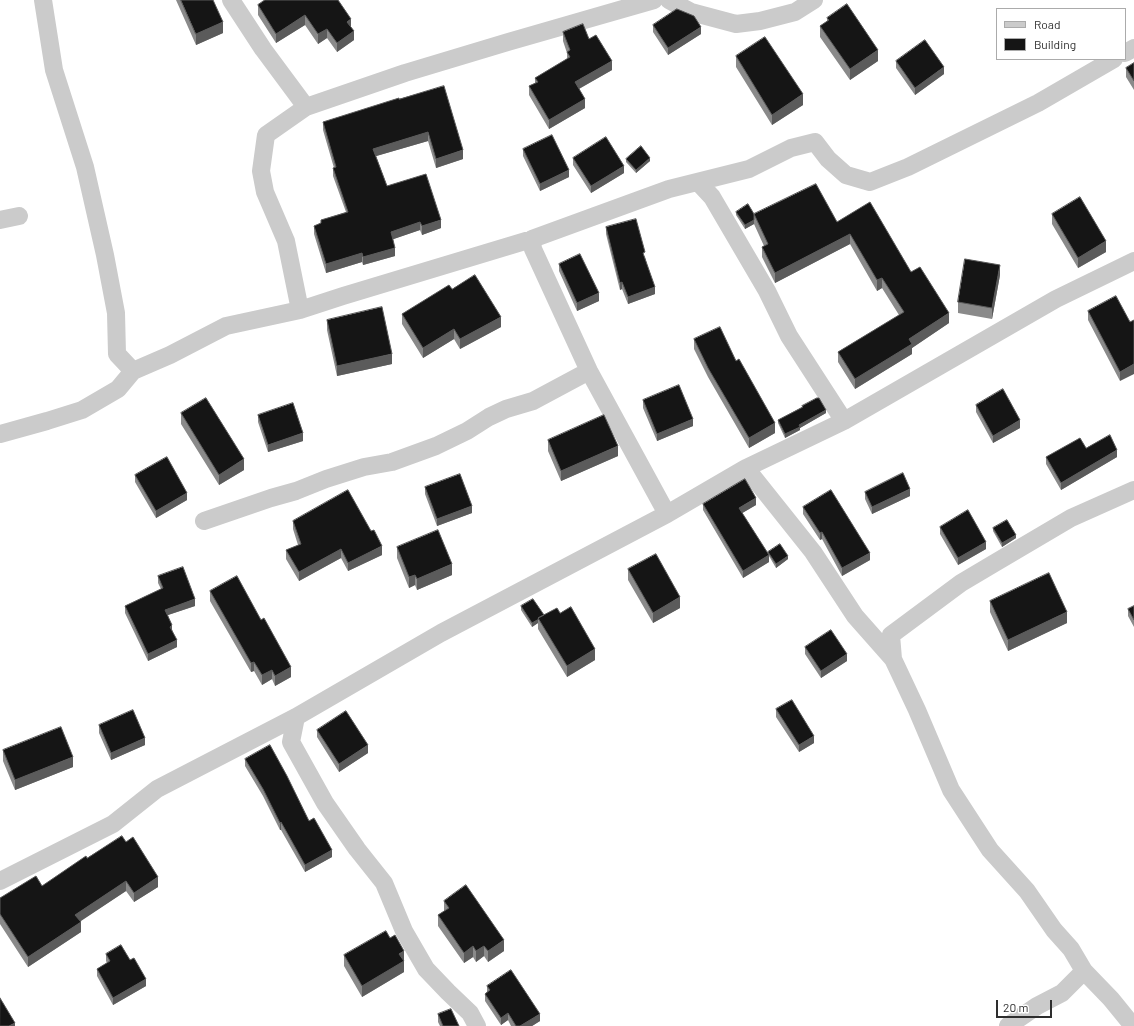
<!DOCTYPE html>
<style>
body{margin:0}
#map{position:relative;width:1134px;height:1026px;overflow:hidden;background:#fff;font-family:Barlow,sans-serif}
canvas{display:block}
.legend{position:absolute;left:996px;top:8px;width:130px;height:52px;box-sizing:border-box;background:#fff;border:1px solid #ababab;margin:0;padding:5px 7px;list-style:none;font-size:12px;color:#2e2e2e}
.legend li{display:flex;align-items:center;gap:8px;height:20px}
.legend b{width:20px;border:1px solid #ababab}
.scale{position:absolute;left:996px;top:1000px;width:56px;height:18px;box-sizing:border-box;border:2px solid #2e2e2e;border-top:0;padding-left:5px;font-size:12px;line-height:14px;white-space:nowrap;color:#2e2e2e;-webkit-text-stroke:3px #fff;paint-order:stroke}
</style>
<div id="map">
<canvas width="1134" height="1026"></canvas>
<ul class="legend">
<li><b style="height:5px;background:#cbcbcb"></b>Road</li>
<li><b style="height:11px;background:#151515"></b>Building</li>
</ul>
<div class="scale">20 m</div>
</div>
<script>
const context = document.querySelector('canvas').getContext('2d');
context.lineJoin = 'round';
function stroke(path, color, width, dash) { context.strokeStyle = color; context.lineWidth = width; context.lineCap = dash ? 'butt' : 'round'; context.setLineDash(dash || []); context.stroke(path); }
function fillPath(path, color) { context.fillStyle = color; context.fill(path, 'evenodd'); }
const minor = new Path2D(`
 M43,0l11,70 31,97 20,88 11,58 1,41 16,17
 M231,0l32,49 43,58
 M669,0l22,12 45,12 24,-3 35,-9 19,-12
 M1125,53l9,-5
 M698,182l14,15 55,94 22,45 55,85
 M0,220l19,-4
 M532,239l1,10 56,122 78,143
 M300,310l-14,-69 -21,-49 -4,-21 5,-36 40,-28 99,-34 103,-31 146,-42
 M0,434l47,-13 35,-11 36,-21 15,-18 37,-16 56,-29 74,-16 43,-14 189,-57 137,-50 80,-20 42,-21 24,-6 13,17 18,16 24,7 38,-15 130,-64 76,-44
 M746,468l67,84 42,64 38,43 24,51 34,80 39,60 37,41 27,39 17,19 13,22 27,28 22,27
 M204,521l67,-23 25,-7 30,-12 38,-12 28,-5 44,-16 31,-15 22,-14 17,-8 27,-8 56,-30
 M893,659l-2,-24 70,-52 32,-19 78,-46 63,-28
 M296,717l-5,25 34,61 32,46 27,34 20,48 22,38 22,23 22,21 7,13
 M0,881l113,-57 44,-35 139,-72 145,-84 226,-119 79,-46 98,-47 212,-122 78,-38
 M1008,1026l29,-20 25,-13 22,-22`);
const wall = new Path2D(`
 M176,0h37l10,33 -27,12z
 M265,0l86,27 3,13 -17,12 -10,-14 -9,6 -13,-19 -29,18 -18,-28v-10z
 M827,18l51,43 -28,19 -30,-43v-11l7,-5z
 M653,25l48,9 -33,21 -15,-23z
 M563,32l26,7 23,31 -33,19 6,19 -36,21 -20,-34v-9l6,-3v-5l32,-19v-6l-4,-12z
 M736,56l67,49 -31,20 -36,-58z
 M896,61l48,13 -29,21 -19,-27z
 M1134,63v27l-8,-13v-9z
 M399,99l64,60 -27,9 -8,-27 -52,15 11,30 54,42 -19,7 -2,-5 -27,9 2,17 -32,9 -1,-3 -36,11 -12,-39v-8l7,-2v-4l25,-8 -13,-36v-8h1l-11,-38v-8z
 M523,149l46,28 -29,14 -17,-35z
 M573,158l51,15 -33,20 -18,-28z
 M626,159l24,2 -14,12 -10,-11z
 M736,212l18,2 83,8 74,50 38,51 -37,25v6l-57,35 -17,-27v-10l61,-37 -17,-27 -5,3 -27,-47 -75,39 -13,-26v-10l2,-1 -10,-22 -9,5 -9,-14z
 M1052,214l54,38 -28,16 -26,-44z
 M606,227l39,30 10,37 -27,10 -6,-15 -2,1 -14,-56z
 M559,264l40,37 -22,10 -18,-40z
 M1000,275l-8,44 -34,-6v-11z
 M452,289l49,38 -41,22 -6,-10 -31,19 -21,-34v-10z
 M1088,311l42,11 -10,59 -32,-61z
 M327,320l65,44 -55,12 -10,-46z
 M694,339l42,22 39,72 -26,15 -41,-71 -14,-28z
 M643,400l50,26 -36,15 -14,-33z
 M976,405l44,23 -27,15 -17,-31z
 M802,406l24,7 -26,15v2l-15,8 -7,-15v-3l24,-13z
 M181,413l63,57 -25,15 -38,-61z
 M258,415l45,26 -35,11 -10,-30z
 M548,440l70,16 -57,25 -13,-30z
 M1086,448l31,9 -56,33 -15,-26v-7z
 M135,475l52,25 -31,18 -21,-36z
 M425,487l47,26 -35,13 -12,-32z
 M865,492l45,4 -38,18 -7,-15z
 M703,504l53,1 -14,8 26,42v-3l20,7 -12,9 -7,-12v6l-26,16 -40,-68z
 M803,507l67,53 -28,16 -20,-37 -2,1 -17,-26z
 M293,521l89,34 -34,16 -7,-13 -42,23 -13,-22v-9l12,-5 -5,-16z
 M940,527l46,22 -28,16 -18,-31z
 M993,528l23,10 -14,9 -9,-16z
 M397,547l55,28 -35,15 -2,-5 -6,3 -12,-30z
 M628,569l52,39 -27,15 -25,-43z
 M158,576l37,30 -27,9 9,32 -29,14 -23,-48v-7l36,-17 -3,-6z
 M210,591l81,86 -16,9 -3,-7 -10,6 -8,-14 -3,1 -41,-71z
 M990,601l77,22 -59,28 -18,-39z
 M521,606l23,9 16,-2 35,47 -28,17 -29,-48v-6l-6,4 -11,-17z
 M1134,606v21l-6,-11v-7z
 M805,647l42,14 -26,17 -16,-24z
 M776,709l38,34 -15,9 -23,-35z
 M99,725l46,20 -34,15 -12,-27z
 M317,730l51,23 -29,19 -22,-35z
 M3,750l70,17 -58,23 -12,-29z
 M245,759l64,62 23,36 -27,15 -24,-42h-1l-17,-34 -18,-30z
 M126,842l32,45 -24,15 -8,-11 -46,30 1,11 -53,35 -28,-43v-26l42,-12 45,-28z
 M444,901l60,50 -16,11 -4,-6 -8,6 -3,-5 -9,6 -26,-37v-11l6,-4z
 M106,954l24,6 16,26 -33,19 -16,-29v-7l10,-6 -1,-2z
 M344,955l60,6v11l-42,25 -18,-31z
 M487,986l53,35 -8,5h-21l-3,-6 -7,5 -16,-24v-7l2,-2z
 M438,1014l21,12h-19l-2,-4z`);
const shadedWall = new Path2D(`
 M305,15v10l-29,18v-9z
 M351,19v10l-4,-7z
 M223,22v11l-27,12v-11z
 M701,27v7l-33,21v-7z
 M327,29v9l-9,6v-10z
 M354,31v9l-17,12v-9z
 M878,50v11l-28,19v-11z
 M612,61v9l-37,21v-9z
 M944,67v7l-29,21v-7z
 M803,94v11l-31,20v-10z
 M585,99v9l-36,21v-9z
 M428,132v9l-55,16v-8z
 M463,150v9l-27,9v-9z
 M650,158v3l-14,12v-3z
 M624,166v7l-33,20v-7z
 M569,170v7l-29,14v-7z
 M441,220v8l-19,7v-9z
 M754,220v4l-9,5v-4z
 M420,222v8l-29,10v-8z
 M850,234v10l-75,39v-10z
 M1106,241v11l-28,16v-10z
 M395,248v8l-32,9v-8z
 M362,253v9l-36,11v-9z
 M1000,265v10l-8,44v-11z
 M882,278v10l-5,3v-11z
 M622,282v7l-2,1v-7z
 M655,287v7l-27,10v-7z
 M599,293v8l-22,10v-8z
 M949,313v10l-37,25v6l-57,35v-10l54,-40z
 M501,317v10l-41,22v-10z
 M454,329v10l-31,19v-10z
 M392,354v10l-55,12v-10z
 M1134,364v10l-14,7v-9z
 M826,410v3l-26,15v2l-15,8v-4l14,-9z
 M693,419v7l-36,15v-7z
 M1020,420v8l-27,15v-7z
 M775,423v10l-26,15v-10z
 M303,433v8l-35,11v-7z
 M618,446v10l-57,25v-10z
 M1117,450v7l-56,33v-7z
 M244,459v11l-25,15v-10z
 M910,489v7l-38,18v-7z
 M187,493v7l-31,18v-7z
 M756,498v7l-17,10v-7z
 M472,506v7l-35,13v-7z
 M822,532v7l-2,1v-7z
 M1016,535v3l-14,9v-4z
 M986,542v7l-28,16v-7z
 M382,546v9l-34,16v-8z
 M341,549v9l-42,23v-9z
 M870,553v7l-28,16v-8z
 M769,555v7l-26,16v-7z
 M788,556v3l-12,9v-4z
 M452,564v11l-35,15v-11z
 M415,575v10l-6,3v-11z
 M680,597v11l-27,15v-10z
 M195,599v7l-30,10v-6z
 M1067,612v11l-59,28v-11z
 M538,619v4l-6,4v-4z
 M172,625v7l-2,-5z
 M177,640v7l-29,14v-7z
 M595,649v11l-28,17v-11z
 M847,654v7l-26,17v-7z
 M254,662v9l-3,1v-9z
 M291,667v10l-16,9v-10z
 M272,670v9l-10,6v-10z
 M814,736v7l-15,9v-7z
 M145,738v7l-34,15v-7z
 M368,745v8l-29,19v-8z
 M73,757v10l-58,23v-10z
 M281,822v8h-1v-7z
 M332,850v7l-27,15v-7z
 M158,877v10l-24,15v-9z
 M126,881v10l-51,34v-10z
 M81,922v10l-53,35v-10z
 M504,940v11l-16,11v-11z
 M473,946v11l-9,6v-10z
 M484,946v10l-8,6v-11z
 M404,951v21l-42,25v-11l37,-32z
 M146,979v7l-33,19v-7z
 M508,1013v7l-7,5v-7z
 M540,1014v7l-8,5h-12z
 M15,1023v3h-6z`);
const building = new Path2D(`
 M181,0h32l10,22 -27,12z
 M265,0h73l13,19 -4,3 7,9 -17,12 -10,-14 -9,5 -13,-19 -29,19 -18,-29z
 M847,4l31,46 -28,19 -30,-43 9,-6 -2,-2z
 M677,9l17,7 7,11 -33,21 -15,-23z
 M583,24l6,15 7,-4 16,26 -37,21 10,17 -36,21 -20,-34 9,-4 -3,-4 35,-21 -3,-5 3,-2 -7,-18z
 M765,37l38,57 -31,21 -36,-59z
 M925,40l19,27 -29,21 -19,-27z
 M1134,63v18l-8,-13z
 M444,86l19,64 -27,9 -8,-27 -55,17 14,37 39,-12 15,46 -19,6 -2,-4 -29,10 4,16 -32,9 -1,-4 -36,11 -12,-38 7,-3v-3l27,-8 -15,-44 3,-1 -13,-45 76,-24v1z
 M552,135l17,35 -29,14 -17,-35z
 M606,137l18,29 -33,20 -18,-28z
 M641,146l9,12 -14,12 -10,-11z
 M816,184l21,38 33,-20 41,70 9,-5 29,46 -40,26 3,5 -57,35 -17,-27 66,-40 -22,-34 -5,2 -27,-46 -75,39 -13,-26 6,-3 -14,-30z
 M1080,197l26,44 -28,17 -26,-44z
 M748,204l6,10v6l-9,5 -9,-13z
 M636,219l9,33 -2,1 12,34 -27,10 -6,-15 -2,1 -14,-56z
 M580,254l19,39 -22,10 -18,-39z
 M965,259l35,6 -8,43 -34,-6z
 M475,275l26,42 -41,22 -6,-10 -31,19 -21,-34 47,-29 3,4z
 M1116,296l14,26 4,-2v44l-14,8 -32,-61z
 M382,307l10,47 -55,12 -10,-46z
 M720,327l16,34 3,-2 36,64 -26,15 -41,-70 -14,-29z
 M679,385l14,34 -36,15 -14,-34z
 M1003,389l17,31 -27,16 -17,-31z
 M206,398l38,61 -25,16 -38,-62z
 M817,398h2l7,12 -27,15 1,2 -15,7 -7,-14 25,-13 -1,-1z
 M293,403l10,30 -35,12 -10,-30z
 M604,415l14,31 -57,25 -13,-31z
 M1110,435l7,15 -56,33 -15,-26 34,-19 6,10z
 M167,457l20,36 -31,18 -21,-36z
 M903,473l7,16 -38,18 -7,-15z
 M460,474l12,32 -35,13 -12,-32z
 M745,479l11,19 -17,10 30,47 -26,16 -40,-67z
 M348,490l23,41 3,-1 8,16 -34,17 -7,-14 -42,23 -13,-22 15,-6 -8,-23z
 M831,490l39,63 -28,15 -20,-36 -2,1 -17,-26z
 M968,510l18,32 -28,16 -18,-31z
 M1007,520l9,15 -14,8 -9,-15z
 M438,530l14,34 -35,15 -2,-4 -6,2 -12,-30z
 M780,544l8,12 -12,8 -8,-12z
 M656,554l24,43 -27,16 -25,-44z
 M183,567l12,32 -30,11 7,15 -2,2 7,13 -29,14 -23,-48 38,-18 -5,-12z
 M1049,573l18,39 -59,28 -18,-39z
 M237,576l24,44 3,-2 27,49 -16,9 -3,-6 -10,5 -8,-13 -3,1 -41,-72z
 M533,599l11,16 -6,3 1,1 -7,4 -11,-17z
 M1134,606v14l-6,-11z
 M571,607l24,42 -28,17 -29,-48 19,-10 3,5z
 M831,630l16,24 -26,17 -16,-24z
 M792,700l22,36 -15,9 -23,-36z
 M133,710l12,28 -34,15 -12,-28z
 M346,711l22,34 -29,19 -22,-34z
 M61,727l12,30 -58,23 -12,-30z
 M270,745l17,31 22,45 5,-3 18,32 -27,15 -24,-43 -1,1 -17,-34 -18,-30z
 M122,836l4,6 7,-5 25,40 -24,16 -8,-12 -51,34 6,7 -53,35 -28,-43v-16l36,-22 6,10 44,-30 1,2z
 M466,885l38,55 -16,11 -4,-5 -8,5 -3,-5 -9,7 -26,-38 11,-7 -5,-7z
 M386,931l4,7 5,-3 9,16 -5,3 5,7 -42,25 -18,-31z
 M121,945l9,15 4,-2 12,21 -33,19 -16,-29 13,-8 -4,-7z
 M511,970l29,44 -20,12h-4l-8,-13 -7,5 -16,-24 5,-4 -3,-4z
 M0,998l15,25 -6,3h-9z
 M451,1009l8,17h-16l-5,-12z`);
stroke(minor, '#cbcbcb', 18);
fillPath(wall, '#8a8a8a');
fillPath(shadedWall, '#5b5b5b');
fillPath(building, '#151515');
stroke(building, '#5b5b5b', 1);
</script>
